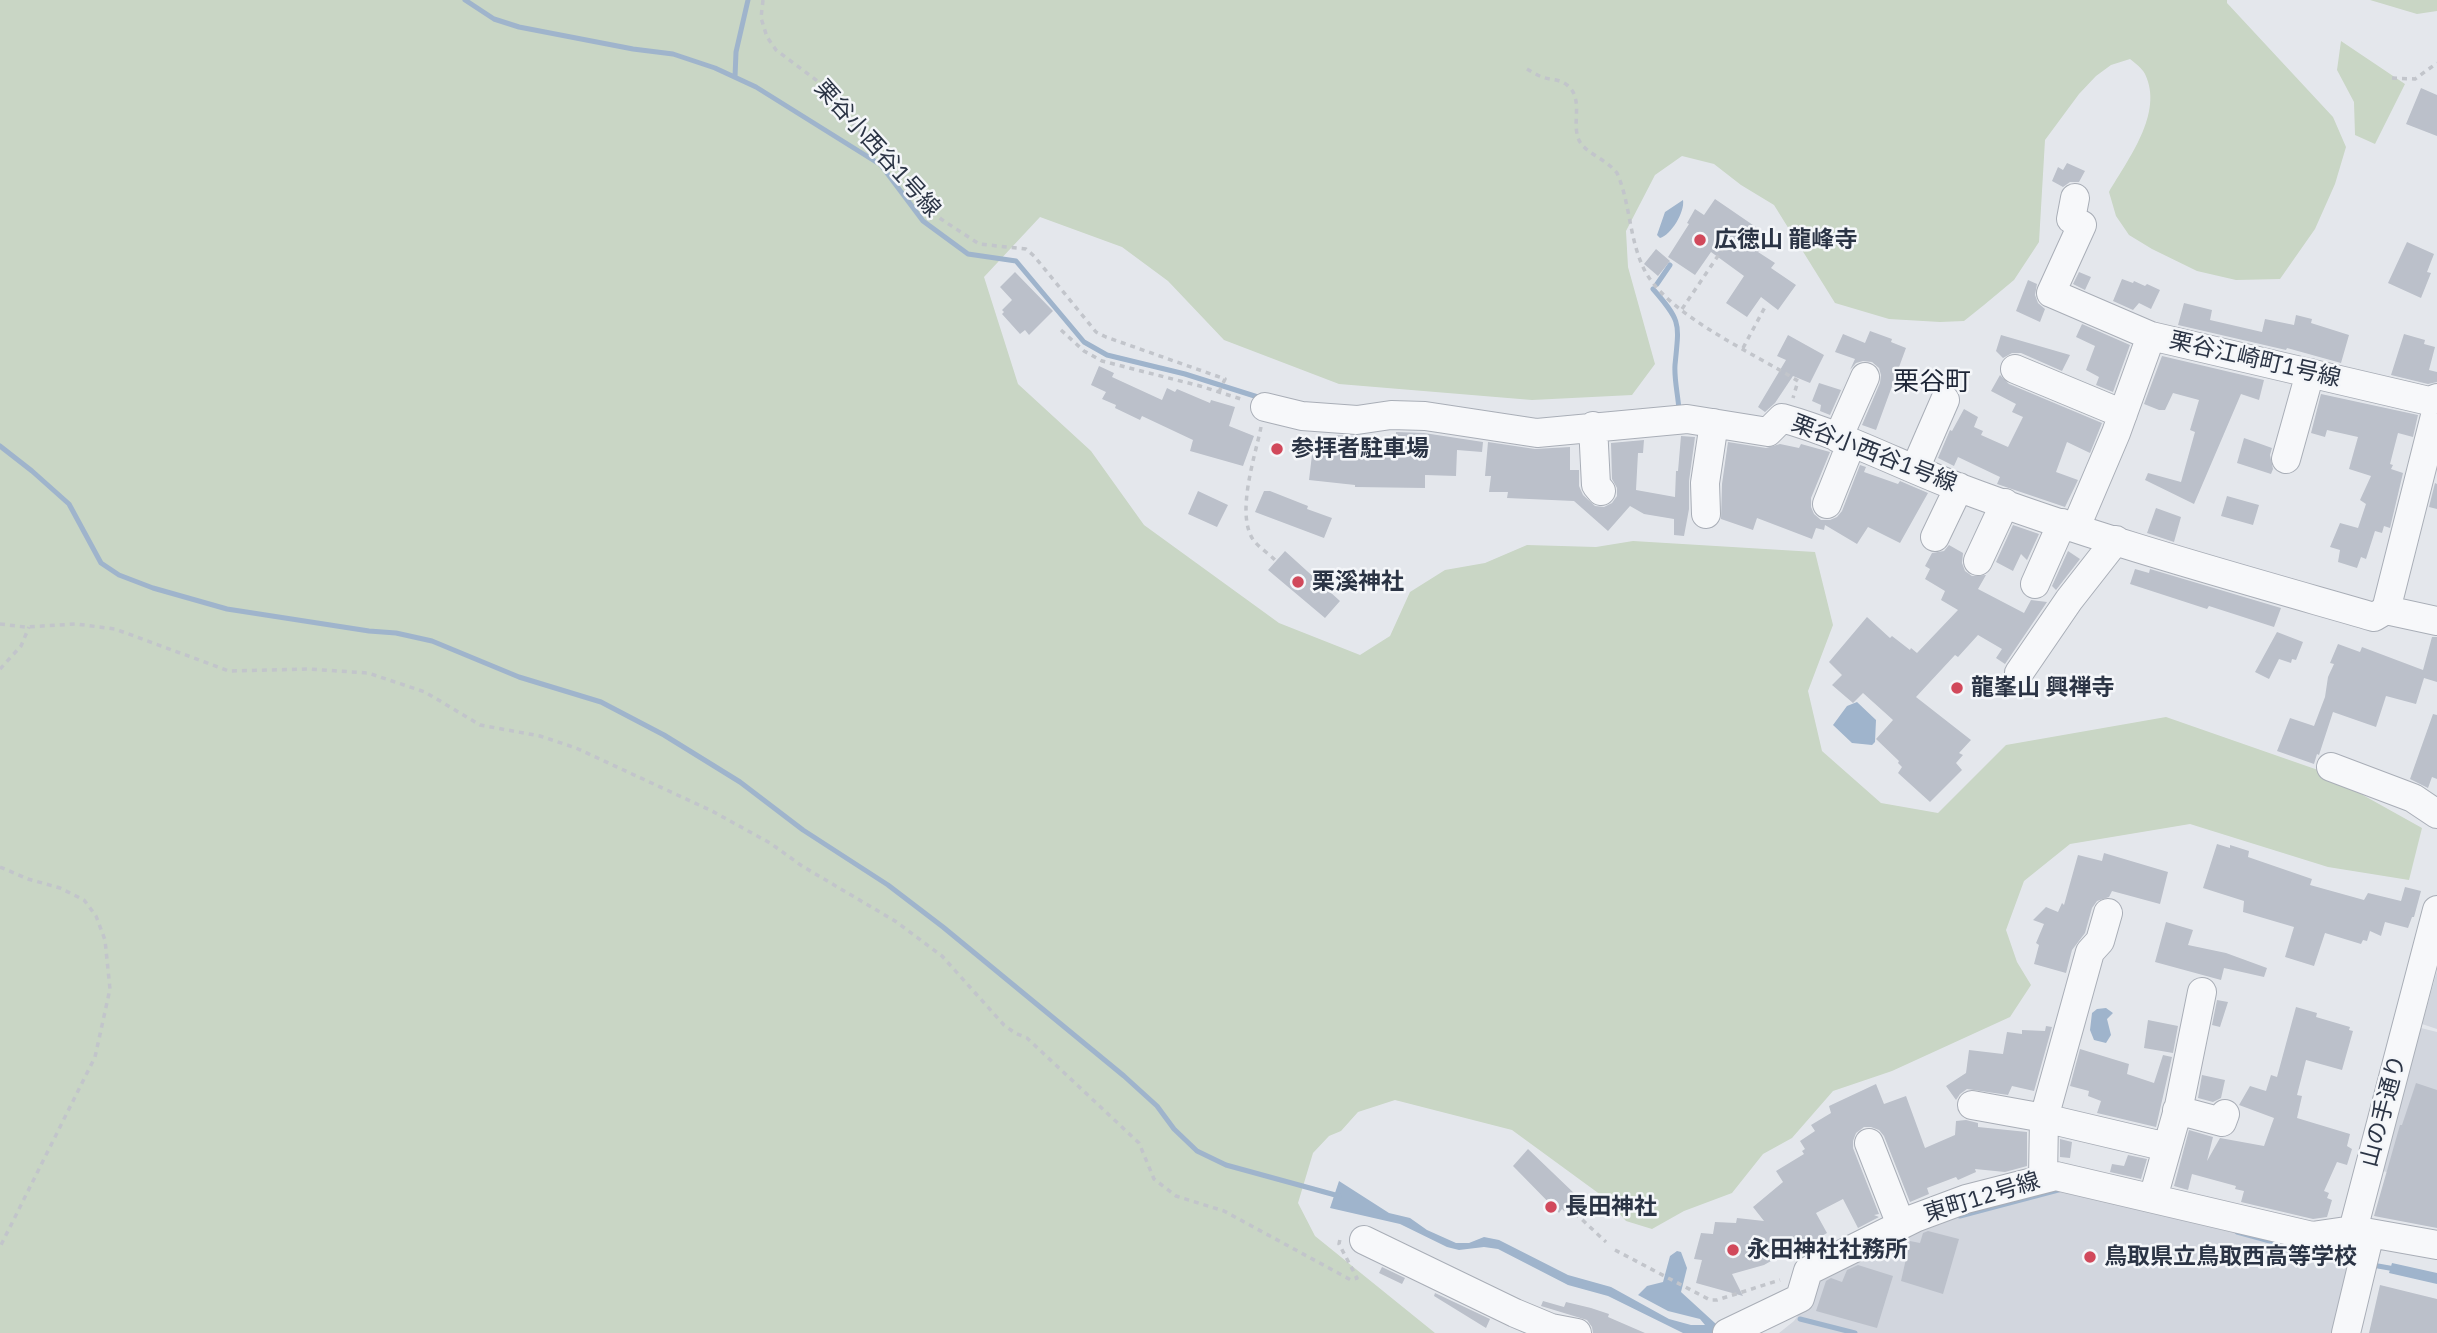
<!DOCTYPE html>
<meta charset="utf-8">
<style>
body{margin:0}
canvas{display:block;background:#e4e7ec}
</style>
<canvas width="2437" height="1333"></canvas>
<script>
const context = document.querySelector('canvas').getContext('2d');
context.lineJoin = 'round';
function fillPath(path, color) { context.fillStyle = color; context.fill(path, 'evenodd'); }
function stroke(path, color, width, dash) { context.strokeStyle = color; context.lineWidth = width; context.lineCap = dash ? 'butt' : 'round'; context.setLineDash(dash || []); context.stroke(path); }
function label(font, color, halo, rows, align = 'center') {
  context.font = font + ' "IBM Plex Sans","Noto Sans JP",sans-serif'; context.lineWidth = 5; context.setLineDash([]); context.textBaseline = 'middle'; context.strokeStyle = halo; context.fillStyle = color; for (const [text, x, y, turn = 0] of rows) {
    context.save(); context.translate(x, y); context.rotate((+turn || 0) * Math.PI / 180); context.textAlign = isNaN(turn) ? turn : align; if (halo) context.strokeText(text, 0, 0); context.fillText(text, 0, 0); context.restore();
  }
}
const built = new Path2D(`
 M2437,971v58l-15,-5z
 M2421,1028l16,4v153l-58,-15z
 M2068,1185l261,70v5l29,7 -16,66h-563l15,-12 28,-42 99,-55z`);
const green = new Path2D(`
 M0,0h2227v3l106,114 13,30 -11,37 -20,45 -35,50 -44,1 -39,-9 -45,-22 -23,-14 -13,-19 -7,-24c19,-33 55,-79 36,-118 -3,-6 -10,-11 -15,-15l-19,6 -15,11 -17,18 -34,46 -6,102 -25,38 -30,25 -20,16 -24,1 -51,-3 -54,-16 -61,-98 -33,-20 -27,-21 -32,-8 -27,19 -29,56 2,36 27,97 -23,31 -100,5 -193,-16 -115,-44 -56,-59 -46,-34 -82,-30 -56,60 34,107 73,67 53,74 135,98 81,32 30,-19 20,-44 35,-22 40,-7 42,-18 69,2 37,-6 182,11 18,73 -25,66 14,60 59,52 57,10 68,-68 160,-28 152,53 104,58 -13,52 -81,-13 -138,-43 -120,20 -46,37 -18,49 11,32 14,23 -21,32 -118,54 -59,20 -41,47 -29,16 -31,39 -48,18 -32,18 -26,-8 -21,-23 -93,-68 -117,-30 -37,12 -17,19 -12,5 -16,17 -15,50 17,33 120,97h-1435z
 M2370,0h67v11l-20,3z
 M2341,41l64,43 -30,60 -20,-9 -1,-33 -17,-32z`);
const water = new Path2D(`
 M1683,200c2,12 -12,35 -23,38l-3,-3 8,-23z
 M1857,702l19,18 -1,22 -3,3 -20,-2 -19,-18 14,-19z
 M2106,1008l7,5 -6,6 4,16 -5,8 -12,-3 -4,-10 2,-17 5,-4z
 M1339,1181l50,32 21,5 17,12 29,13h13l15,-6 15,3 69,35 43,12 58,32 22,6h14l-5,-6 -32,-8 -30,-16 9,-9 16,-4 7,-26 7,-5 4,1 6,16 -6,24 35,32 8,-2 -9,11h-32l-75,-37 -40,-11 -70,-36 -14,-2 -25,3 -12,-3 -47,-23 -70,-16z
 M2392,1263l45,10v11l-48,-11z`);
const stream = new Path2D(`
 M465,0l29,19 25,8 114,22 40,5 42,14 41,19 125,78 42,56 45,33 48,7 68,81 23,13 78,19 76,24
 M735,77l1,-25 12,-52
 M1657,284l13,-19
 M1653,289c29,33 26,34 22,76 -1,14 3,30 4,45
 M0,446l32,25 37,33 32,59 18,12 34,13 74,21 142,22 27,2 36,8 87,36 82,25 63,33 76,47 63,48 85,55 55,42 181,149 33,30 17,23 23,22 29,14 113,31
 M1960,1216l102,-27
 M2237,1232l73,20 37,7
 M2378,1266l17,3
 M1800,1319l55,14`);
const building = new Path2D(`
 M2421,88l16,7v41l-31,-12z
 M2067,163l18,8 -6,11h-9l-7,5 -11,-6 6,-14 5,3z
 M1715,199l54,37 -11,16 17,11 -4,5 25,17 -18,25 -17,-13 -14,20 -21,-14 18,-27 -33,-24 -16,23 -27,-18 21,-33 -2,-1 8,-14 9,6z
 M2407,242l27,12 -7,18 4,1 -10,25 -33,-15z
 M1656,249l14,12 -12,15 -14,-12z
 M1015,272l38,39 -24,24 -4,-5 -5,4 -18,-20 2,-2 -2,-2 10,-10 -12,-13z
 M2079,272l12,5 -6,13 -12,-6z
 M2122,279l11,4 1,-2 11,5 2,-2 13,6 -9,19 -12,-6 -6,7 -20,-9z
 M2028,280l9,4 -2,11 3,8 7,6 -5,13 -24,-11z
 M2184,303l28,7 -2,10 52,12 3,-13 29,6 2,-10 16,4 -1,4 38,12 -8,28 -54,-15 -1,2 -108,-25z
 M2082,324l48,21 -17,47 -17,-7 3,-8 -13,-7 9,-24 -19,-9z
 M1870,331l22,8 -1,3 15,6 -30,82 -14,-5 18,-42 1,-8 -2,-7 -7,-6 -9,-1 -7,2 -6,7 -20,45 -10,-4 1,-6 -9,-4 7,-18 22,7 14,-31 -20,-7 8,-18 22,9z
 M2404,334l21,6 -1,4 11,3 -6,23 8,2v10l-9,2 -37,-9z
 M1788,335l36,20 -14,28 -17,-7 -18,27 -10,9 -7,-5 28,-47 -9,-4z
 M2001,335l69,20 -8,16 -41,-18h-9l-9,5 -7,-7z
 M2162,356l102,24 -5,20 -18,-6 -47,110 -49,-24 3,-7 33,9 14,-50 -5,-2 9,-30 -26,-7 -8,17h-6l-15,-6z
 M1099,366l15,7 -2,4 50,23 5,-12 8,4 2,-3 33,14 1,-3 24,7 -6,19 25,10 -11,30 -53,-15 3,-11 -51,-24 -2,4 -25,-12 1,-3 -14,-6 4,-7 -15,-7z
 M2000,375l9,9 93,39 -12,30 -23,-11 -11,30 22,8 -13,27 -68,-23 3,-7 -42,-20 -4,9 -16,-8 12,-28 2,1 12,-22 14,8 -4,10 9,4 -2,4 27,12 15,-30 -11,-5 4,-8 -25,-13z
 M2321,394l97,21 -5,22 -15,-4 -8,31 3,1 -2,4 12,4 -13,55 -6,-2 -2,7 -7,-2 -9,28 -5,-2 -4,11 -19,-6 2,-12 -10,-3 10,-24 18,5 8,-24 -6,-4 11,-24 -22,-7 9,-32 -31,-7 -2,7 -14,-4z
 M1396,432l28,1 59,9 -1,10 -25,-2 -1,26 -31,-1v13l-70,-1v-2l-46,-5 5,-42 14,2 1,-5 31,1 -1,5 37,1z
 M1681,436l14,1 -6,44v28l-5,27 -10,-1v-16l-30,-5 -14,-8 -22,25 -34,-30 -67,-3 1,-6h-19l2,-16h-6l3,-34 47,7 35,-2v23h9v16l4,9 12,11 9,1 8,-4 5,-7v-8l-5,-9 -1,-36 33,-3 -1,13h-5l-2,37 39,7 1,-26h2z
 M2244,438l28,10 -2,7 3,14 -2,5 -34,-11z
 M1728,442l38,6 14,-4 19,4 2,-4 29,8 -19,46v9l3,7 7,6h9l7,-3 5,-6 18,-46 6,2 -2,5 34,12 2,-3 28,12 -28,50 -32,-16 -11,17 -32,-19 -1,5 -8,-2 -4,11 -55,-21 -4,12 -32,-11 1,-35z
 M2435,483l2,1v25l-8,-2z
 M1198,491l30,14 -11,22 -29,-13z
 M1264,491h6l38,15 -1,3 25,9 -8,20 -69,-26z
 M2227,496l32,9 -6,20 -32,-9z
 M2156,508l25,9 -7,25 -27,-9z
 M2013,525l26,9 -12,26 -6,-6 -8,17 -17,-9z
 M1949,545l14,8 -1,10 3,8 7,5 14,-1 -8,14 46,24 7,-13 16,2 -42,62 -9,-6 6,-9 -24,-14 -20,22 -3,-2 -39,42 55,43 -12,13 4,2 -7,8 6,7 -32,32 -32,-29 4,-6 -4,-4 1,-2 -23,-22 17,-19 -30,-27 -10,10 -21,-18 10,-10 -13,-13 38,-45 23,21 2,-2 18,14 1,-2 6,5 41,-43 -17,-10 4,-9 -20,-12 5,-10 -5,-3 7,-13 12,-2z
 M1285,551l55,50 -15,17 -57,-48z
 M2068,551l12,8 -24,31 -4,-4z
 M2135,569l14,4 1,-4 131,39 -7,19 -65,-21 -2,3 -77,-25z
 M2277,632l26,10 -7,18 -4,-1 -1,4 -12,-4 -10,20 -14,-7z
 M2432,637h5v45l-13,-4 -8,26 -30,-8 -10,31 -43,-15 -14,43 -2,-1 -3,10 -37,-13 13,-33 24,8 11,-29 3,-20 6,-13 -4,-1 8,-19 22,8 2,-5 61,23z
 M2433,714l4,1v64l-5,-2 -4,11 -18,-9z
 M2217,844l13,4v-3l19,6 -1,6 64,22 -2,6 54,15 4,-7 33,8 4,-14 16,4 -7,26h-2l-4,11 -23,-6 -4,14 -11,-5 -3,10 -4,-1 -2,4 -36,-11 -11,33 -29,-9 9,-30 -51,-15 1,-11 -41,-13z
 M2104,853l64,19 -8,32 -48,-13 -3,6 -12,4 -5,7 -7,25 -13,17 -6,23 -32,-9 5,-19 -3,-2 8,-19 -11,-4 13,-13 12,5 4,-9 2,2 14,-50 24,6z
 M2166,922l27,8 -5,15 38,8 41,15 -3,9 -40,-9 -3,12 -66,-18z
 M2217,1000l11,2 -8,25 -8,-2z
 M2296,1007l21,6 -1,4 34,10 -1,3 4,1 -11,39 -36,-10 -9,35 5,1 -5,22 53,16 -3,12 5,3 -5,16 -10,-3 -13,29 5,2 -2,5 5,2 -5,17 -14,2 -72,-17 3,-11 -9,-2 1,-3 -44,-12 -4,16 -14,-4 15,-56 24,7 -6,24 13,-23 44,8 10,-28 -35,-13 11,-19 16,5 5,-16 6,2z
 M2148,1020l30,6 -5,27 -29,-5z
 M2046,1026l6,1 -18,64 -22,-5 -4,9 -41,-6 -7,5 -4,6 -10,-14 20,-13 3,-23 34,4 4,-22 15,2v-4l23,1z
 M2080,1049l49,15 -2,10 27,9 9,-28 9,2 -16,70 -59,-14 4,-12 -13,-5 1,-5 -19,-5z
 M2202,1075l23,5 -4,18 -8,4 -15,-4z
 M2416,1083l21,7v138l-63,-12 26,-91h2z
 M1876,1084l8,20 22,-8 19,52 30,-13 1,-14 10,-1 12,3v4l49,5v34l-22,6 -30,-3 1,3 -18,8 -2,-3 -29,11 2,6 -19,8 -26,-66 -5,-6 -8,-3h-7l-8,6 -3,8v7l26,66 -5,1 5,2 -21,11 -15,-29 -27,14 11,20 -31,18 -2,-3 -30,17 -32,9 11,22 -47,-13 6,-23 -8,-1 7,-26 12,1 2,-12 21,1 1,-5 27,3 -11,-14 30,-25 -7,-11 28,-17 -2,-3 3,-2 -5,-8 15,-10 -4,-6 20,-12 -2,-7z
 M2060,1139l12,3 -2,16 -10,-1z
 M1528,1149l48,46 -12,16 -2,-2 -3,4 -46,-47z
 M2128,1155l19,4 -6,20 -31,-7 2,-8 12,2z
 M1928,1231l31,8 -16,55 -42,-13 9,-40 10,2 3,-10z
 M1858,1265l35,11 -16,52 -61,-17 10,-30 5,-3 11,4 5,-12z
 M1382,1267l23,11 -3,6 -23,-11z
 M2380,1285l57,14v34h-68z
 M1435,1293l55,26 -4,9 -52,-32z
 M1543,1301l21,6 2,-5 25,6 18,6 -1,3 37,16h-52l-1,-6 -5,-7 -46,-14z`);
const path = new Path2D(`
 M763,0l-2,18 6,19 9,13 44,33 36,44 41,43 8,15 15,15 21,19 38,25 47,5 8,7 62,76 10,5 119,42 -6,13
 M1527,69c5,3 10,6 15,8 8,3 18,2 25,8 18,14 3,40 13,57 6,11 26,17 37,31 13,29 12,64 26,94 21,47 111,86 155,114l-5,17
 M2392,78l23,1 22,-16
 M1682,309l44,-65
 M1061,330l23,21 18,10 98,25 44,14
 M1743,348l22,-41
 M1261,427c-6,30 -26,88 -7,114 6,7 15,13 21,19
 M0,624l25,3 51,-3 39,5 114,42 79,-2 60,4 57,19 55,33 60,11 36,12 136,63 58,32 32,23 93,55 47,35 62,69 11,8 12,5 112,105 15,36 22,17 48,15 127,69 6,-2 -18,-34 1,-5
 M0,669l21,-23 8,-19
 M0,867l28,12 32,9 24,12 12,16 9,24 5,49 -15,68 -95,190
 M1575,1213l31,29
 M1615,1250l95,50h7l63,-20`);
const minor = new Path2D(`
 M2075,198l-4,21 11,6 -31,68 100,43
 M2015,369l108,45
 M1265,407l37,9 55,4 34,-5 34,1 112,17 150,-14 81,13 14,-14c61,17 118,47 178,70 135,51 275,89 414,129l12,-7
 M1593,426l3,59 5,6
 M1838,438l27,-61
 M2286,459l24,-86
 M1915,469l30,-69
 M1827,504l24,-60
 M1706,514l-1,-31 9,-60
 M2076,527l40,-94 35,-97 278,65 8,-3
 M1935,537l24,-50
 M1978,561l27,-58
 M2035,584l27,-61
 M2386,610l51,-202
 M2386,610l51,11
 M2019,673l50,-73 47,-60
 M2331,767l82,31 24,16
 M2437,910l-84,320 84,15
 M2108,913l-8,28 -10,11 -46,166 123,29
 M1972,1105l72,13 -1,61
 M2177,1110l45,12 3,-8
 M1869,1143l32,82
 M2153,1198l26,-92 23,-114
 M1364,1240l151,73 36,15 26,5
 M1727,1333l73,-35 8,-27 107,-53 51,-19 90,-23 256,60 41,-6
 M2346,1333l24,-100`);
const markers = [
 [1700,240,7,"#d1495b"],
 [1277,449,7,"#d1495b"],
 [1298,582,7,"#d1495b"],
 [1957,688,7,"#d1495b"],
 [1551,1207,7,"#d1495b"],
 [1733,1250,7,"#d1495b"],
 [2090,1257,7,"#d1495b"]
];
const streetNames = [
 ["栗谷小西谷1号線",877,149,48],
 ["栗谷江崎町1号線",2255,360,13],
 ["栗谷小西谷1号線",1874,454,21],
 ["山の手通り",2384,1111,-75],
 ["東町12号線",1982,1198,-17]
];
const poiNames = [
 ["広徳山 龍峰寺",1714,240],
 ["参拝者駐車場",1291,449],
 ["栗溪神社",1312,582],
 ["龍峯山 興禅寺",1971,688],
 ["長田神社",1565,1207],
 ["永田神社社務所",1747,1250],
 ["鳥取県立鳥取西高等学校",2104,1257]
];
const quarterNames = [
 ["栗谷町",1932,382]
];
fillPath(built, '#d2d6de');
fillPath(green, '#c9d6c5');
fillPath(water, '#9fb4cc');
stroke(stream, '#9fb4cc', 5);
fillPath(building, '#bbc0ca');
stroke(minor, '#a9aeb7', 30);
stroke(path, '#c2c5cb', 3.5, [5, 5]);
stroke(minor, '#f7f8fa', 28);
for (const [x, y, r, color] of markers) { const dot = new Path2D(); dot.arc(x, y, r, 0, 2 * Math.PI); context.fillStyle = color; context.fill(dot); stroke(dot, '#f4f6f9', 2.5); }
label('23px', '#2b3445', '#f4f6f9', streetNames);
label('bold 23px', '#2b3445', '#f4f6f9', poiNames, 'left');
label('26px', '#1d2536', '#f4f6f9', quarterNames);
</script>
